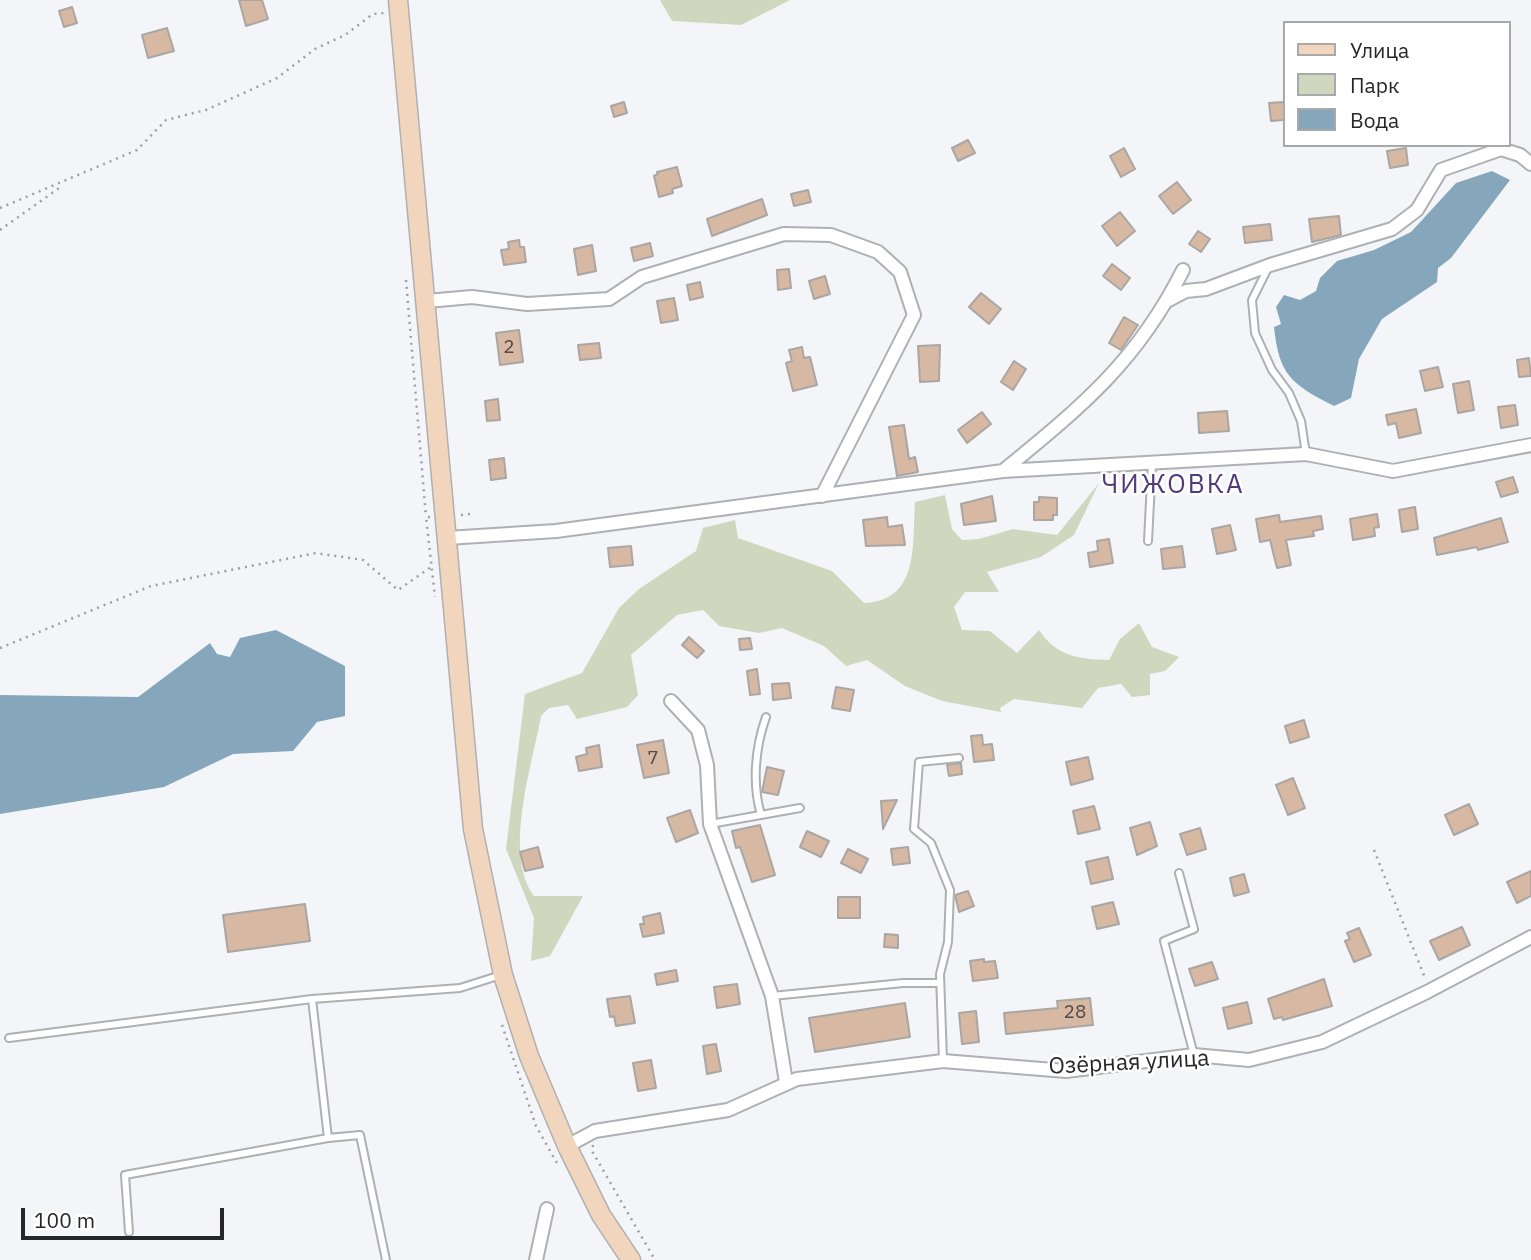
<!DOCTYPE html>
<meta charset="utf-8">
<style>
body{margin:0}
#map{position:relative;width:1531px;height:1260px;overflow:hidden;background:#f4f5f8;font-family:"IBM Plex Sans",sans-serif}
canvas{display:block}
.legend{position:absolute;left:1283px;top:21px;width:228px;height:126px;box-sizing:border-box;background:#fff;border:2px solid #a9a9a9;margin:0;padding:9px 12px;list-style:none;font-size:21px;color:#272729}
.legend li{display:flex;align-items:center;gap:14px;height:35px}
.legend b{width:35px;border:2px solid #a9a9a9}
.scale{position:absolute;left:21px;top:1208px;width:203px;height:32px;box-sizing:border-box;border:4px solid #272729;border-top:0;padding-left:9px;font-size:21px;line-height:24px;white-space:nowrap;color:#272729;-webkit-text-stroke:5px #fff;paint-order:stroke}
</style>
<div id="map">
<canvas width="1531" height="1260"></canvas>
<ul class="legend">
<li><b style="height:9px;background:#f1d6bd"></b>Улица</li>
<li><b style="height:19px;background:#d0d7bf"></b>Парк</li>
<li><b style="height:19px;background:#86a7bb"></b>Вода</li>
</ul>
<div class="scale">100 m</div>
</div>
<script>
const context = document.querySelector('canvas').getContext('2d');
context.lineJoin = 'round';
function fillPath(path, color) { context.fillStyle = color; context.fill(path, 'evenodd'); }
function stroke(path, color, width, dash) { context.strokeStyle = color; context.lineWidth = width; context.lineCap = dash ? 'butt' : 'round'; context.setLineDash(dash || []); context.stroke(path); }
function label(font, color, halo, rows, align = 'center') {
  context.font = font + ' "IBM Plex Sans",sans-serif'; context.lineWidth = 5; context.setLineDash([]); context.textBaseline = 'middle'; context.strokeStyle = halo; context.fillStyle = color; for (const [text, x, y, turn = 0] of rows) {
    context.save(); context.translate(x, y); context.rotate((+turn || 0) * Math.PI / 180); context.textAlign = isNaN(turn) ? turn : align; if (halo) context.strokeText(text, 0, 0); context.fillText(text, 0, 0); context.restore();
  }
}
const green = new Path2D(`
 M660,0h130l-49,25 -69,-4z
 M1099,483l-25,52 -33,22 -54,15 12,20h-34l-11,15 8,23 28,1 27,22 22,-23c18,27 40,29 70,30l11,-21 19,-16 13,24 27,10 -14,14 -15,3v21l-18,2 -11,-13 -23,4 -16,20 -68,-9 -14,9 1,4 -59,-11 -37,-15 -38,-26 -21,6 -22,-20 -42,-18 -23,5 -40,-7 -16,-16 -26,5 -46,40 7,40 -11,12 -50,12 -9,-14 -19,3 -8,8c-9,50 -38,138 -7,180h49l-33,60 -19,5 3,-43 -28,-69 19,-155 57,-21 37,-65 20,-19 57,-38 7,-23 32,-8 3,18 94,33 32,32c56,-2 48,-59 51,-101l30,-7 7,34 10,11 17,-1 34,-10 44,6z`);
const water = new Path2D(`
 M1492,171l18,9 -59,78 -13,10 -1,14 -55,37 -23,40 -8,39 -17,8c-43,-22 -55,-31 -60,-79l7,-3 -5,-17 8,-12 16,5 16,-9 4,-13 17,-17 37,-11 37,-18 45,-49z
 M276,630l69,36v50l-28,6 -24,29 -60,3 -69,33 -164,27v-119l138,2 72,-54 7,11 13,3 10,-19z`);
const building = new Path2D(`
 M239,0h23l6,19 -22,7z
 M72,7l5,16 -13,4 -5,-16z
 M167,28l7,23 -26,7 -6,-23z
 M624,102l3,11 -13,4 -3,-11z
 M1284,102v18l-13,1 -2,-18z
 M968,140l7,13 -17,8 -6,-13z
 M1124,148l11,21 -14,8 -11,-21z
 M1406,148l2,17 -18,3 -3,-17z
 M677,167l5,19 -10,3 1,4 -14,4 -5,-21 4,-2 -1,-2z
 M1177,182l14,18 -18,14 -14,-18z
 M808,190l3,12 -17,4 -3,-12z
 M762,199l5,16 -55,21 -5,-17z
 M1120,212l15,19 -18,15 -15,-20z
 M1339,216l2,19 -29,7 -3,-23z
 M1270,224l2,16 -27,3 -2,-16z
 M1198,231l12,8 -9,13 -12,-8z
 M519,240l1,7h4l2,15 -22,3 -3,-15 8,-1 -1,-7z
 M650,243l3,13 -19,5 -3,-13z
 M592,245l4,26 -18,4 -4,-26z
 M1112,264l18,14 -9,12 -18,-14z
 M789,269l2,19 -13,2 -1,-20z
 M825,276l5,18 -16,5 -5,-18z
 M700,282l3,15 -13,3 -3,-15z
 M981,293l20,16 -12,15 -20,-17z
 M674,298l4,22 -17,3 -4,-22z
 M1124,317l14,8 -17,25 -12,-7z
 M519,330l4,32 -23,3 -4,-32z
 M599,343l2,15 -21,2 -2,-15z
 M940,345l-1,36 -19,1 -2,-36z
 M802,347l2,11 6,-1 7,28 -24,6 -7,-28 6,-2 -3,-11z
 M1529,358l2,18 -12,1 -2,-17z
 M1014,361l12,8 -13,21 -12,-8z
 M1438,367l5,20 -18,4 -5,-20z
 M1469,381l5,29 -16,3 -5,-29z
 M498,399l2,21 -13,1 -2,-20z
 M1515,405l3,20 -17,3 -3,-21z
 M1416,409l5,24 -22,5 -3,-15 -8,2 -2,-10z
 M1227,411l2,20 -30,2 -1,-20z
 M982,412l9,12 -24,19 -9,-13z
 M904,425l5,34 6,-2 3,15 -21,4 -8,-49z
 M504,458l2,20 -15,2 -2,-20z
 M1513,477l5,15 -17,5 -5,-15z
 M992,496l4,25 -32,4 -3,-21z
 M1039,497l18,1v17h-4v5h-19v-18h5z
 M1415,507l3,22 -16,3 -3,-22z
 M1377,514l2,13 -5,1 1,8 -22,4 -3,-21z
 M1279,515l1,7 41,-6 2,13 -10,2 1,5 -28,4 5,25 -14,3 -7,-28 -10,2 -4,-23z
 M887,517l1,10 14,-2 3,20 -39,1 -3,-26z
 M1501,518l7,24 -30,8 -1,-3 -40,8 -3,-17z
 M1230,525l6,25 -19,4 -5,-25z
 M1109,539l4,24 -23,4 -2,-14 10,-2 -1,-10z
 M631,546l2,19 -23,2 -2,-19z
 M1182,546l3,21 -22,2 -2,-20z
 M689,637l15,14 -7,7 -15,-13z
 M750,638l2,11 -12,1 -1,-11z
 M757,669l3,25 -10,1 -3,-24z
 M789,683l2,15 -18,2 -1,-16z
 M836,687l18,3 -4,21 -18,-3z
 M1304,720l5,17 -19,6 -5,-17z
 M982,735l1,10 9,-1 2,16 -20,2 -3,-26z
 M663,740l6,33 -25,5 -7,-33z
 M599,745l3,22 -23,4 -3,-14 11,-3 -1,-6z
 M1088,757l5,22 -22,6 -5,-23z
 M961,763l1,11 -13,2 -2,-11z
 M767,767l17,4 -6,24 -16,-3z
 M1293,778l12,30 -17,7 -12,-30z
 M897,800l-14,29 -2,-28z
 M1469,804l9,20 -24,11 -9,-20z
 M1094,806l6,23 -22,5 -5,-23z
 M690,810l8,23 -22,9 -9,-24z
 M1150,822l7,24 -20,9 -7,-27z
 M760,825l15,50 -23,7 -12,-35 -4,1 -4,-17z
 M1200,828l6,21 -19,6 -7,-21z
 M807,831l22,10 -8,16 -21,-10z
 M538,847l5,20 -18,4 -5,-19z
 M908,847l2,16 -17,2 -2,-16z
 M848,849l20,10 -7,14 -20,-10z
 M1108,857l5,22 -22,5 -5,-22z
 M1531,871v25l-14,7 -10,-21z
 M1244,874l5,18 -15,4 -4,-18z
 M968,891l6,15 -15,6 -4,-17z
 M838,897h22v21h-22z
 M1113,902l6,22 -22,5 -5,-22z
 M305,904l5,37 -82,11 -5,-37z
 M660,913l4,20 -21,4 -3,-13h4l-1,-7z
 M1462,927l8,18 -31,15 -9,-19z
 M1359,928l12,27 -17,7 -9,-21 5,-2 -3,-6z
 M885,934l13,1v13l-14,-1z
 M984,959v3l11,-1 3,17 -25,3 -3,-20z
 M1212,962l6,17 -23,7 -6,-17z
 M676,970l2,11 -21,4 -2,-11z
 M1324,979l8,27 -49,14 -1,-3 -8,2 -6,-20z
 M737,984l3,20 -23,4 -3,-21z
 M630,996l5,27 -19,3 -2,-10 -4,1 -3,-18z
 M1090,998l3,27 -87,9 -2,-21 54,-5 -1,-7z
 M1247,1002l5,21 -24,6 -5,-21z
 M905,1003l5,34 -95,15 -6,-34z
 M976,1011l3,31 -17,2 -3,-31z
 M716,1044l5,27 -14,3 -4,-28z
 M651,1060l5,28 -18,3 -5,-28z`);
const path = new Path2D(`
 M0,208l137,-58 29,-30 40,-10 71,-32 38,-29 30,-14 28,-21 12,-1
 M0,230l62,-44
 M406,280l20,237
 M461,515l10,-1
 M430,517h-4l9,80
 M0,648l151,-62 165,-33 47,7 35,30 33,-23
 M1374,850l51,128
 M502,1025l34,101 22,39
 M593,1145l-1,6 63,109`);
const lane = new Path2D(`
 M1269,266l-17,34 3,33 17,37 17,23 12,28 5,33
 M1148,541l4,-78
 M761,815c-9,-31 -6,-67 5,-98
 M710,824l90,-16
 M1179,873l15,56 -30,12 30,114
 M772,996l131,-13h37
 M9,1038l303,-39 148,-11 41,-13
 M943,1061l-3,-87 8,-32 2,-52 -19,-47 -17,-14 5,-67 40,-4
 M328,1138l32,-3 26,125
 M129,1232l-4,-57 203,-37 -16,-139`);
const street = new Path2D(`
 M427,301l45,-4 55,7 82,-5 33,-22 142,-43 47,1 47,17 22,20 14,43 -92,181
 M1167,301l19,-10 20,-2 64,-24 122,-36 25,-19 24,-40 60,-21 19,6 11,9
 M1003,471c78,-64 134,-109 180,-201
 M447,538l109,-7 447,-60 303,-17 87,17 138,-26
 M671,701l27,29 9,35 3,59 62,172 14,86
 M567,1146l28,-15 133,-21 69,-31 146,-18 123,10 128,-16 55,5 73,-18 105,-50 104,-55
 M536,1260l11,-51`);
const secondary = new Path2D(`
 M398,0l75,829 30,146 26,81 38,90 34,69 30,45`);
const numberNames = [
 ["2",509,348],
 ["7",653,759],
 ["28",1075,1013]
];
const streetNames = [
 ["Озёрная улица",1129,1063,-3]
];
const quarterNames = [
 ["ЧИЖОВКА",1173,485]
];
fillPath(green, '#d0d7bf');
fillPath(water, '#86a7bb');
fillPath(building, '#d7b8a2');
stroke(building, '#a9a6a4', 2);
stroke(lane, '#afb0b3', 10);
stroke(street, '#afb0b3', 16);
stroke(secondary, '#afb0b3', 21);
stroke(path, '#9e9fa1', 2.5, [2, 5]);
stroke(lane, '#fff', 6);
stroke(street, '#fff', 12);
stroke(secondary, '#f1d6bd', 18);
label('19px', '#534b47', null, numberNames);
label('23px', '#272729', '#fff', streetNames);
context.letterSpacing = '2px';
label('26px', '#503b78', '#fff', quarterNames);
context.letterSpacing = '0px';
</script>
